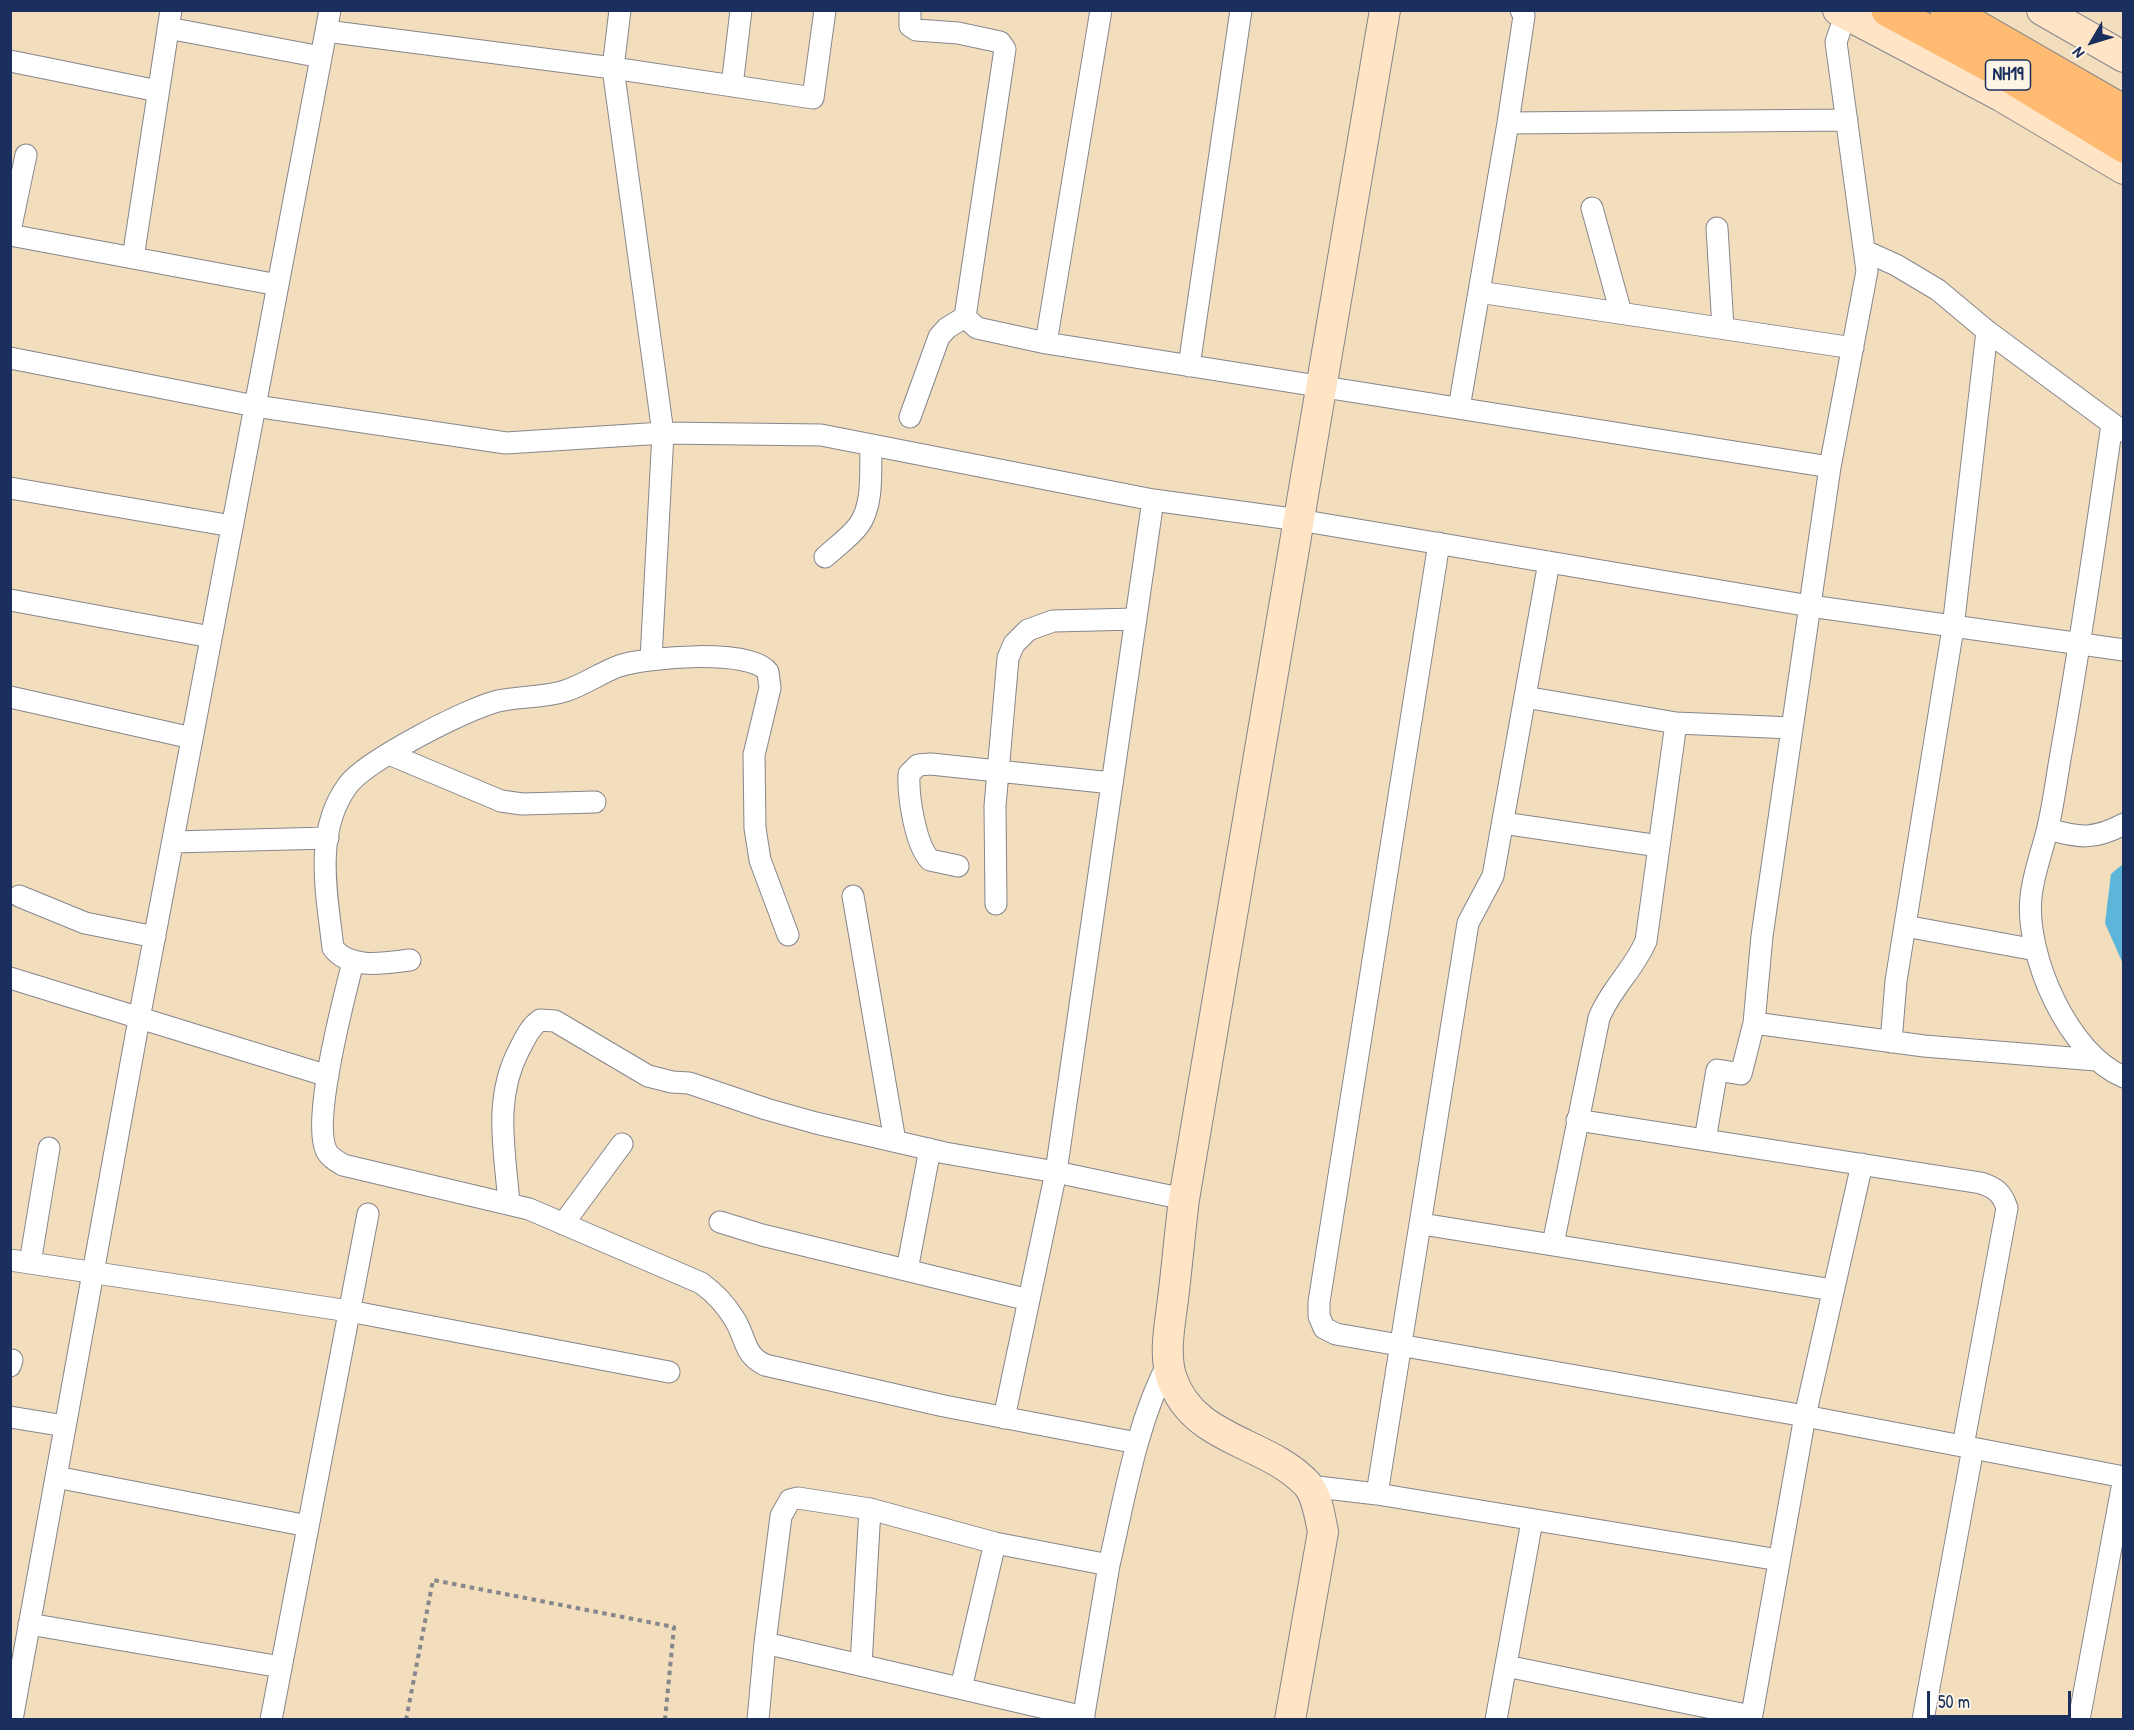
<!DOCTYPE html>
<style>
body{margin:0}
#map{position:relative;width:2134px;height:1730px;overflow:hidden;background:#f2ddbc;font-family:"Patrick Hand",sans-serif}
canvas{display:block}
.frame{position:absolute;inset:0;border:12px solid #1b2f5e;pointer-events:none}
.north{position:absolute;left:2062px;top:12px;width:60px;height:60px;-webkit-text-stroke:4px #fcf5e5;paint-order:stroke;rotate:232deg;font-size:16px;font-weight:700;line-height:24px;text-align:center;color:#1b2f5e}
.north::after{content:'';display:block;margin:auto;width:21px;height:27px;background:#1b2f5e;clip-path:polygon(50% 0,100% 100%,50% 72%,0 100%)}
.scale{position:absolute;left:1927px;top:1691px;width:144px;height:27px;box-sizing:border-box;border:3px solid #1b2f5e;border-top:0;padding-left:8px;font-size:18px;line-height:21px;white-space:nowrap;color:#1b2f5e;-webkit-text-stroke:4px #fcf5e5;paint-order:stroke}
</style>
<div id="map">
<canvas width="2134" height="1730"></canvas>
<div class="frame"></div>
<div class="north">N</div>
<div class="scale">50 m</div>
</div>
<script>
const context = document.querySelector('canvas').getContext('2d');
context.lineJoin = 'round';
function fillPath(path, color) { context.fillStyle = color; context.fill(path, 'evenodd'); }
function stroke(path, color, width, dash) { context.strokeStyle = color; context.lineWidth = width; context.lineCap = dash ? 'butt' : 'round'; context.setLineDash(dash || []); context.stroke(path); }
function label(font, color, halo, rows, align = 'center') {
  context.font = font + ' "Patrick Hand",sans-serif'; context.lineWidth = 4.5; context.setLineDash([]); context.textBaseline = 'middle'; context.strokeStyle = halo; context.fillStyle = color; for (const [text, x, y, turn = 0] of rows) {
    context.save(); context.translate(x, y); context.rotate((+turn || 0) * Math.PI / 180); context.textAlign = isNaN(turn) ? turn : align; if (halo) context.strokeText(text, 0, 0); context.fillText(text, 0, 0); context.restore();
  }
}
const water = new Path2D(`
 M2123,864v100l-18,-41 6,-49z`);
const path = new Path2D(`
 M406,1720l27,-140 241,47 -9,93`);
const street = new Path2D(`
 M620,10l-7,58 50,365 -12,226
 M910,10v16l6,4 42,3 42,9 5,7 -40,268 12,11 69,15
 M1101,10l-55,333 784,124
 M168,28l153,29
 M326,31l287,37 200,30 12,-88
 M10,61l148,30
 M732,86l9,-76
 M1508,123l339,-3
 M1592,208l29,105
 M1717,228l6,100
 M10,231l16,-76
 M10,235l268,50
 M1865,251l31,14 42,25 49,41 135,100
 M133,258l38,-248
 M1479,292l374,56
 M10,358l245,48 251,37 157,-10 158,2 332,65 146,20 511,86 314,44
 M1189,366l52,-356
 M1459,408l49,-285 16,-107 -3,-6
 M910,417l29,-80 8,-9 18,-11
 M2112,424c-16,112 -32,224 -52,335 -4,24 -7,48 -13,72 -5,21 -14,44 -16,66 -6,58 37,157 93,180
 M10,488l222,38
 M1153,500l-97,672 128,27
 M1439,543l-120,759v14l5,12 12,6 469,82 319,61
 M825,557c11,-10 25,-20 34,-32 15,-21 11,-55 12,-79
 M10,600l201,37
 M10,697l182,41
 M1525,697l151,26 116,5
 M389,754l112,47 21,3 73,-2
 M1503,823l156,23
 M2048,829c31,9 46,11 76,-5
 M173,842l155,-4
 M958,866l-28,-6c-15,-16 -22,-64 -21,-86l9,-9 13,-1 181,19
 M19,896l66,27 70,14
 M853,896l42,245
 M996,904l-1,-98 11,-125 2,-23 6,-14 14,-14 25,-9 83,-2
 M1905,926l131,24
 M410,960c-25,3 -60,10 -77,-12 -6,-53 -20,-116 15,-163 17,-24 120,-77 150,-84 22,-5 45,-3 67,-10 19,-6 35,-18 54,-25 27,-9 132,-18 149,6l2,16 -16,67 1,73 5,32 28,75
 M353,962c-9,36 -41,156 -27,188 3,7 11,11 17,15l186,44 172,74c14,10 25,22 34,37 12,20 8,34 30,45l179,41 193,37
 M10,978l318,98
 M1754,1023l170,23 172,14
 M1891,1042l5,-61 57,-353 34,-297
 M1577,1120l404,63c15,5 21,10 26,25l-44,238
 M1705,1140l12,-70 24,4 13,-51 8,-87 68,-469 37,-196 -31,-229 11,-32
 M509,1204c-4,-54 -16,-104 10,-154 6,-11 10,-22 21,-30l15,1 93,55 24,6 17,1 77,26 50,14 129,30 111,19 -52,246
 M720,1222l42,13 267,65
 M563,1224l59,-80
 M1422,1224l411,66
 M1553,1244l46,-226c11,-28 35,-49 47,-77l30,-218
 M10,1260l339,51 320,61
 M30,1263l19,-115
 M907,1270l23,-121
 M10,1366l2,-6
 M10,1417l55,9
 M56,1477l252,49
 M1309,1486l68,8 402,66
 M1377,1494l91,-571 25,-47 56,-314
 M1109,1565c16,-69 27,-141 60,-204
 M29,1624l252,43
 M765,1643l16,-127 9,-16 8,-2 72,11 125,34 114,22 -26,155
 M861,1665l9,-156
 M1506,1666l245,50
 M961,1688l34,-145
 M12,1720l127,-701 191,-1009
 M271,1720l97,-506
 M758,1720l7,-77 319,74
 M1496,1720l36,-199
 M1751,1720l54,-304 57,-252
 M1923,1720l50,-272
 M2079,1720l45,-243`);
const secondary = new Path2D(`
 M1838,10l163,86 123,73
 M2042,10l82,47
 M1290,1720l33,-188c-3,-15 -6,-37 -16,-48 -41,-44 -115,-42 -136,-108 -7,-24 -1,-52 2,-77 4,-33 7,-67 11,-100l201,-1189`);
const highway = new Path2D(`
 M1888,10l120,65 116,71
 M1947,10l177,102`);
const shields = [
 [2008,75,45]
];
const shieldNames = [
 ["NH19",2008,75]
];
fillPath(water, '#5db5da');
stroke(street, '#86868d', 23);
stroke(secondary, '#86868d', 32);
stroke(highway, '#86868d', 35);
stroke(path, '#86868d', 4, [4.5, 4.5]);
stroke(street, '#fff', 21);
stroke(secondary, '#ffe4c6', 30);
stroke(highway, '#ffbb71', 33);
for (const [x, y, w] of shields) { const box = new Path2D(); box.roundRect(x - w / 2, y - 15, w, 30, 4.5); context.fillStyle = '#fcf5e5'; context.fill(box); stroke(box, '#1b2f5e', 1.5); }
label('bold 18px', '#1b2f5e', null, shieldNames);
</script>
